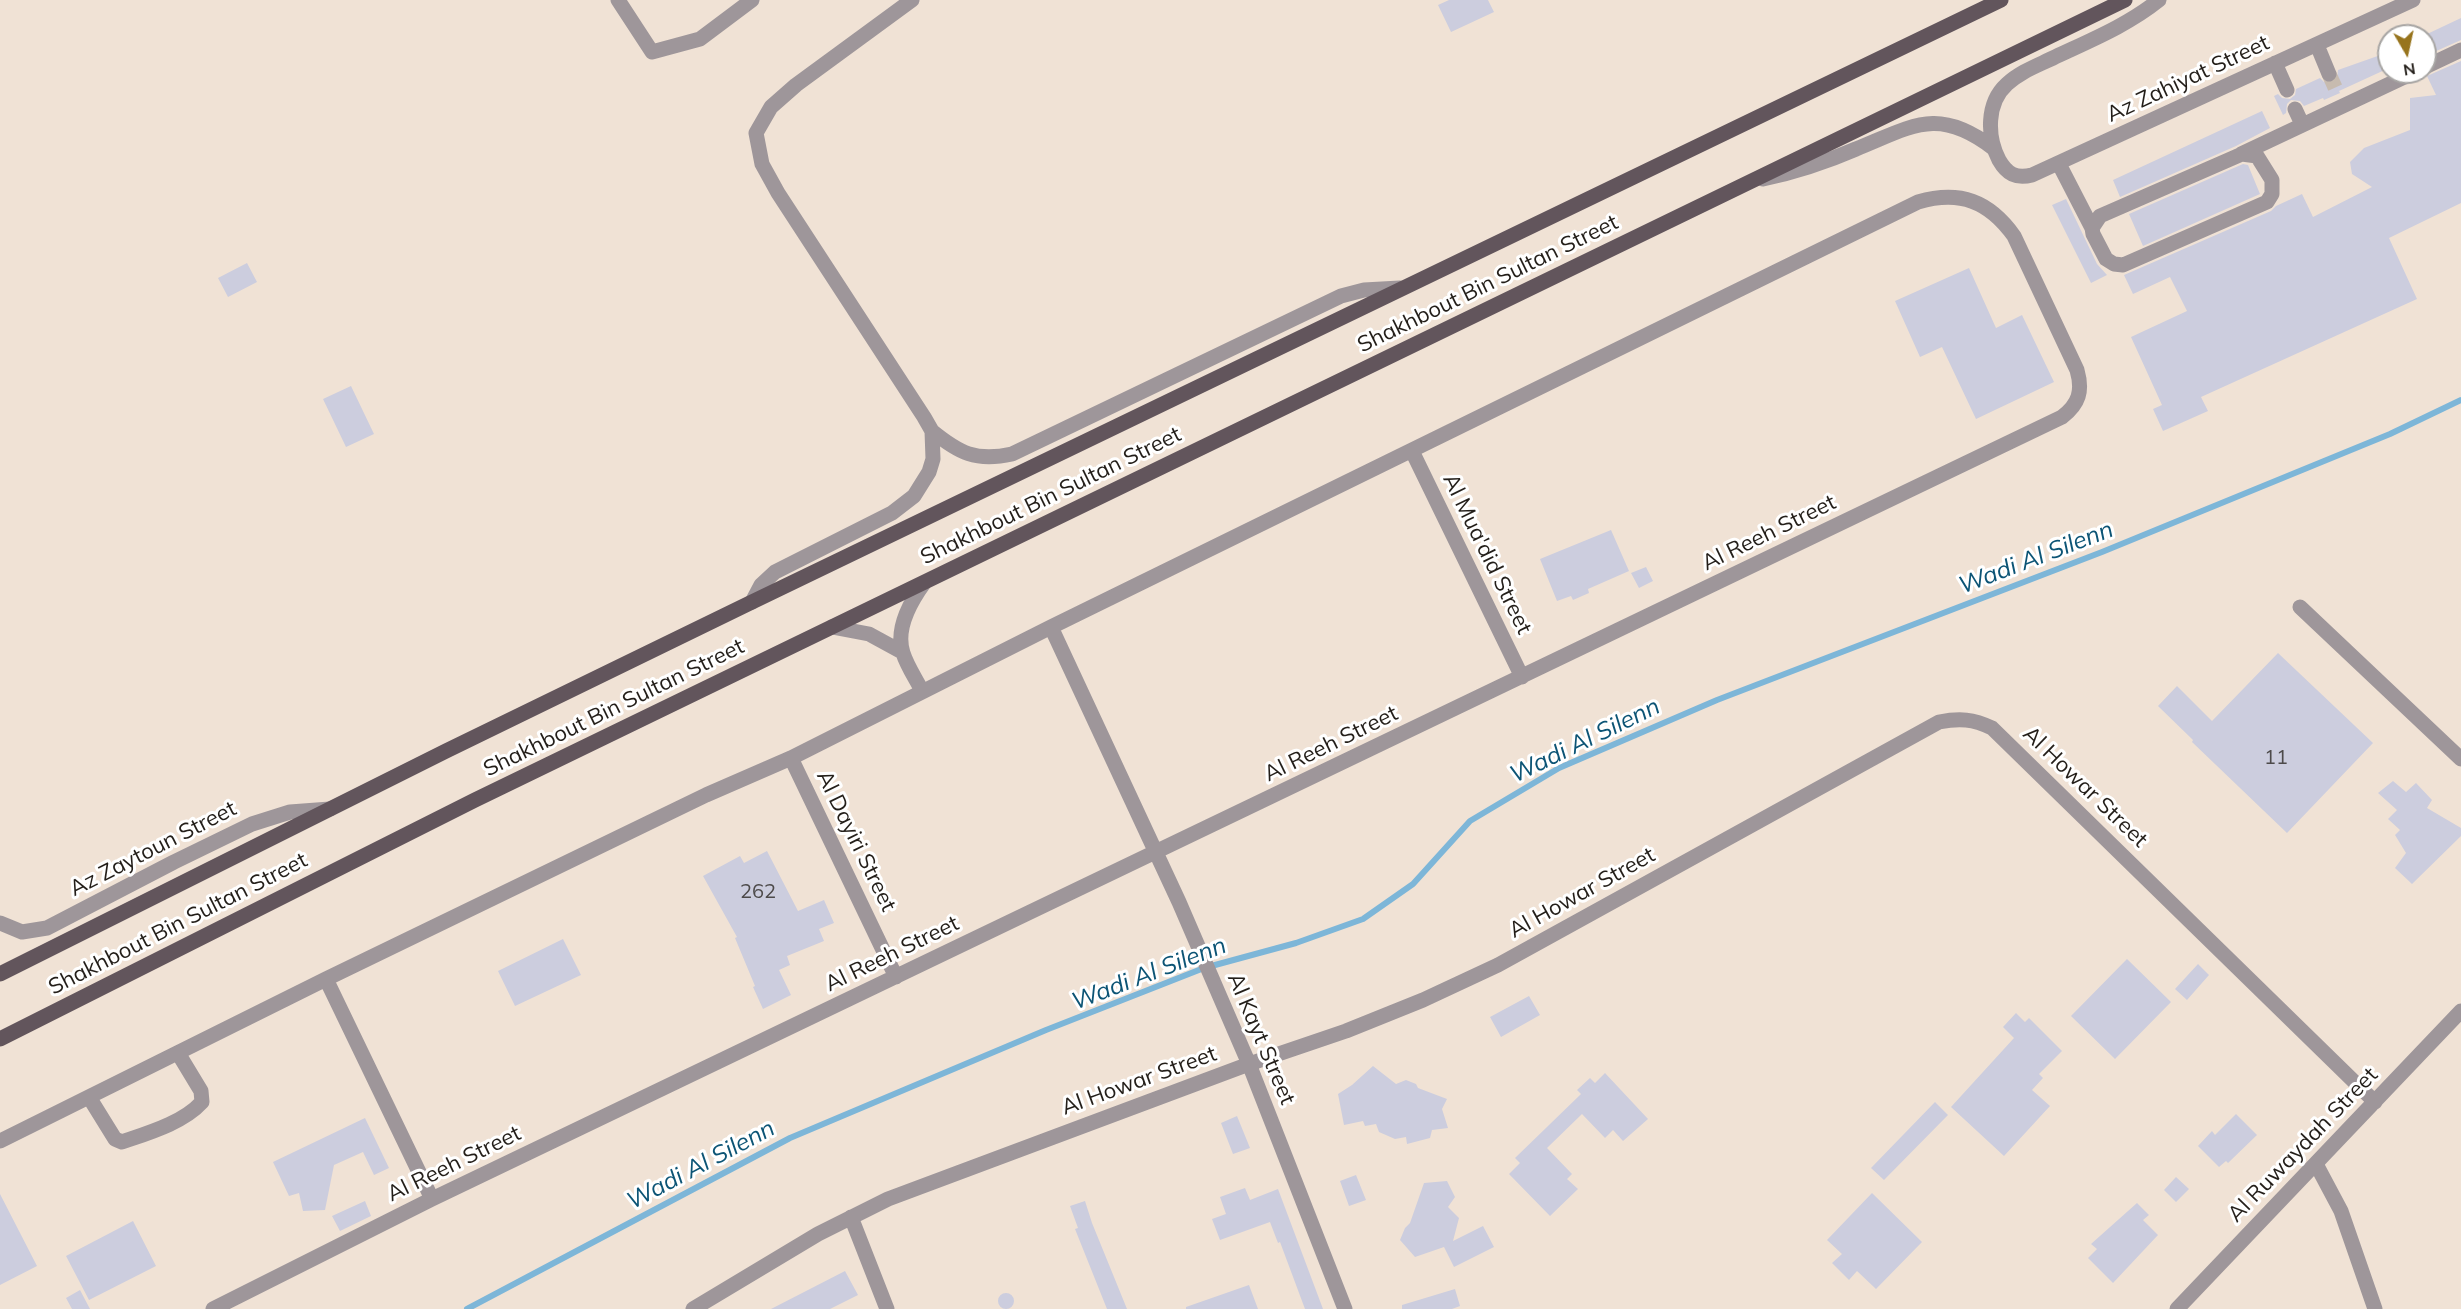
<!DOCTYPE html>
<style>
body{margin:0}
#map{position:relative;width:2461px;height:1309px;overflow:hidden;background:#f0e2d5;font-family:Mulish,sans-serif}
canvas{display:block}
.north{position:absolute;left:2377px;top:24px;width:60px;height:60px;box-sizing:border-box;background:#fff;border:2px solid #a7a5a3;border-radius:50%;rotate:171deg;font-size:16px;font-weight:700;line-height:24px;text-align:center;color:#231e19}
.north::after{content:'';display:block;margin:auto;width:21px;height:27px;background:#97741d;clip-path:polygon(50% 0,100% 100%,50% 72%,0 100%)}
</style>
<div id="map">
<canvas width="2461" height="1309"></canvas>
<div class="north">N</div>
</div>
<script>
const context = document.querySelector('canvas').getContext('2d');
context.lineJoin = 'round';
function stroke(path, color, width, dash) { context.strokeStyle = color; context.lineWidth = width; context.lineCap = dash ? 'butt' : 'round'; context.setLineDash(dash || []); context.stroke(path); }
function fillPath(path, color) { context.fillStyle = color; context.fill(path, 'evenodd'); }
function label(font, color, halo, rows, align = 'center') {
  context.font = font + ' Mulish,sans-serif'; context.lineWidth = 6; context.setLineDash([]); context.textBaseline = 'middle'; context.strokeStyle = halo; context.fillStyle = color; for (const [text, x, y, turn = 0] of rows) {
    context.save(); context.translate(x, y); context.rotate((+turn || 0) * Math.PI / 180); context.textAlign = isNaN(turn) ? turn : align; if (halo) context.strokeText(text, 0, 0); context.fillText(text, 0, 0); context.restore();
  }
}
const stream = new Path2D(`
 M467,1309l323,-171 256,-108 158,-62 92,-25 67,-24 50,-35 57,-63 89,-53 158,-68 385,-148 288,-118 71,-34`);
const building = new Path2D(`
 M1449,0h39l6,12 -43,20 -13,-27z
 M2461,18v22l-36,16v-21z
 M2389,52v16l-50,23 1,2 -16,7 -1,-2 -19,8 -4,-5 -9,-1 -4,4 -1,9 -3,2 -9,-19 4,-2 4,4 8,1 5,-4 1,-6 24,-11 4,4 8,1 5,-4 1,-9z
 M2461,61v142l-72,35 28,61 -216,98 7,14 -45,20 -10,-22 9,-4 -31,-68 56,-26 -17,-34 -37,17 -9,-19 147,-64 5,-5 26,-12 11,23 59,-30 -20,-13 -2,-12 14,-14 46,-18v-32l26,-3 -9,-19z
 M2262,111l8,17 -34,18 -116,51 -7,-17z
 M2243,164l5,1 12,29 -117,52 -14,-32z
 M2066,199l31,65 10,11 -16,8 -39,-78z
 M247,263l10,19 -29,15 -10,-19z
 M1969,268l27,60 26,-13 32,67 -78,37 -34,-72 -22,10 -25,-56z
 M351,386l23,48 -28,13 -23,-48z
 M1611,530l18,41 -41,18 1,4 -16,7 -2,-4 -14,5 -17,-42z
 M1646,567l7,14 -14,7 -8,-15z
 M2278,653l95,90 -86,90 -95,-91 1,-2 -35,-34 19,-20 35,35z
 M2393,781l13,11 10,-9 16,17 -5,8 34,20v8l-49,48 -17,-16 11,-15 -11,-18 5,-5 -12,-11 9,-9 -19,-17z
 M767,851l31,60 26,-11 10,23 -15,6 5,12 -37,15 3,9 -11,5 12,25 -28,14 -10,-22 2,-1 -20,-48 2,-1 -34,-61 37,-20 4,7z
 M563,939l18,36 -66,31 -17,-35z
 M2127,959l44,43 -56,57 -44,-43z
 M2198,964l11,11 -22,25 -12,-11z
 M1529,996l11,19 -39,22 -11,-20z
 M2016,1013l9,9 4,-4 33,33 -23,23 4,4 -11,12 18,16 -46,50 -53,-49 63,-69 -11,-11z
 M1373,1066l23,18 10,-4 10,4 2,4 29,11 -5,10 6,19 -16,2 -2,8 -23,6 -1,-7 -11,2 -16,-7 -3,-8 -11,2 -2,-5 -19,4 -6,-31 14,-9z
 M1605,1073l43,46 -25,22 -10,-11 -8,8 -23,-24 -35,34 25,26 -5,5 11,10 -28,27 -41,-42 11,-11 -5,-5 66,-64 -4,-4 13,-12 5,5z
 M1935,1102l13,13 -64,65 -13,-12z
 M2236,1114l21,21 -29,28 -2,-2 -7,6 -21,-21 14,-15 3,4z
 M1237,1116l13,32 -17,6 -12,-31z
 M365,1118l24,50 -15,7 -11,-23 -29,13 -9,45 -22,1 -4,-18 -10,3 -16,-34z
 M1356,1175l10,25 -17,6 -9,-25z
 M2176,1177l13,12 -13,13 -12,-12z
 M1447,1181l8,16 -7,10 11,11 -6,23 30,-15 11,21 -40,20 -10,-20 -29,10 -15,-17 5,-12 5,-5 14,-40z
 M1245,1188l5,12 28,-11 45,120h-18l-25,-67 -2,1 -8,-21 -50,18 -8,-21 14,-5 -6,-17z
 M1872,1193l50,49 -46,47 -19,-18 -8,9 -17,-17 10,-9 -15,-14z
 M0,1194l37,72 -37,19z
 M365,1201l6,15 -31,15 -8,-15z
 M1085,1201l7,22 35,86h-20l-32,-80 3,-1 -8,-22z
 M2137,1203l12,12 -6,5 15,15 -45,48 -25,-25 9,-9 -6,-5z
 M133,1221l23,45 -67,34 -23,-44z
 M845,1271l13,24 -28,14h-59z
 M1249,1285l9,24h-72v-2z
 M1455,1289l5,17 -8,3h-50v-4z
 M80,1290l10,19h-18l-6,-11z
 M998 1301a8 8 0 1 1 16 0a8 8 0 1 1-16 0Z`);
const minorTunnel = new Path2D(`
 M2329,74l9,20`);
const minor = new Path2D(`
 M618,0l34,52 48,-13 52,-39
 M2159,0c-31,25 -68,40 -104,57 -16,8 -34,14 -48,27 -21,19 -20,53 -8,76 8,14 17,19 33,15l381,-175
 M2317,45l12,29
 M2275,63l12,27
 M2425,67l36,-17
 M2295,109l7,15
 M2241,154l174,-82
 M2242,154l15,2 15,24v14l-5,8 -144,63 -9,-1 -8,-5 -13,-25 -1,-6 8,-12z
 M2059,164l33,64
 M1763,179c32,-7 63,-17 93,-30 57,-23 82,-43 137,-1
 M932,431c27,22 44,31 80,23l329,-158 23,-6 36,-2
 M1412,451l110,226
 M752,602l9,-17 14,-13 117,-59 22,-17 15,-24 4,-13 -1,-28 -8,-14 -146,-224 -16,-29 -6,-31 15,-26 25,-22 116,-85
 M2300,607l161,152
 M832,627l37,7 33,18
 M1051,627l128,275 70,162 96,245
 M922,691c-6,-12 -15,-25 -19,-38 -8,-24 8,-52 21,-70
 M791,758l105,219
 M0,923l22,9 25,-4 127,-66 78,-38 38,-12 40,-3
 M326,979l106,220
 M89,1097l26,42 7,3c26,-9 61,-19 80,-40l-1,-11 -23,-38
 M0,1141l326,-162 380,-184 85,-37 260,-131 867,-425c42,-12 71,-1 96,34l63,134c6,21 2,34 -15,47l-1630,782 -219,110
 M2316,1164l25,47 34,98
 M851,1217l36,92
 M693,1309l125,-75 70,-35 361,-135 97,-33 77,-31 75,-35 441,-243c21,-4 34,-3 53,6l383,374
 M2177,1309l284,-298`);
const major = new Path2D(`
 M0,974l446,-223 306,-149 1249,-602
 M0,1039l475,-239 1650,-800`);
const numberNames = [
 ["11",2276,758],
 ["262",758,892]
];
const streetNames = [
 ["Az Zahiyat Street",2188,79,-25],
 ["Shakhbout Bin Sultan Street",1488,284,-26],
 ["Shakhbout Bin Sultan Street",1051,496,-26],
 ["Al Reeh Street",1769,533,-26],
 ["Al Mua'did Street",1487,554,64],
 ["Shakhbout Bin Sultan Street",614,708,-26],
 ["Al Reeh Street",1331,744,-26],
 ["Al Howar Street",2085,787,44],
 ["Al Dayiri Street",856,841,64],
 ["Az Zaytoun Street",153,849,-27],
 ["Al Howar Street",1582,893,-29],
 ["Shakhbout Bin Sultan Street",178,924,-27],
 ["Al Reeh Street",892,954,-26],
 ["Al Kayt Street",1261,1039,67],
 ["Al Howar Street",1139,1081,-20],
 ["Al Ruwaydah Street",2303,1145,-46],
 ["Al Reeh Street",454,1164,-26]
];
const waterNames = [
 ["Wadi Al Silenn",2036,558,-21],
 ["Wadi Al Silenn",1585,741,-26],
 ["Wadi Al Silenn",1149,974,-21],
 ["Wadi Al Silenn",701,1165,-28]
];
stroke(stream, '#7db6d8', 6);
fillPath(building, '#cccdde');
stroke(minorTunnel, '#c7bbaf', 15, [15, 8]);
stroke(minor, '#9e969a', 15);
stroke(major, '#62555c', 15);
label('20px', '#4d4a4a', null, numberNames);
label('22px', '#231e19', '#fff', streetNames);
label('italic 24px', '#0c5475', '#fff', waterNames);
</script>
